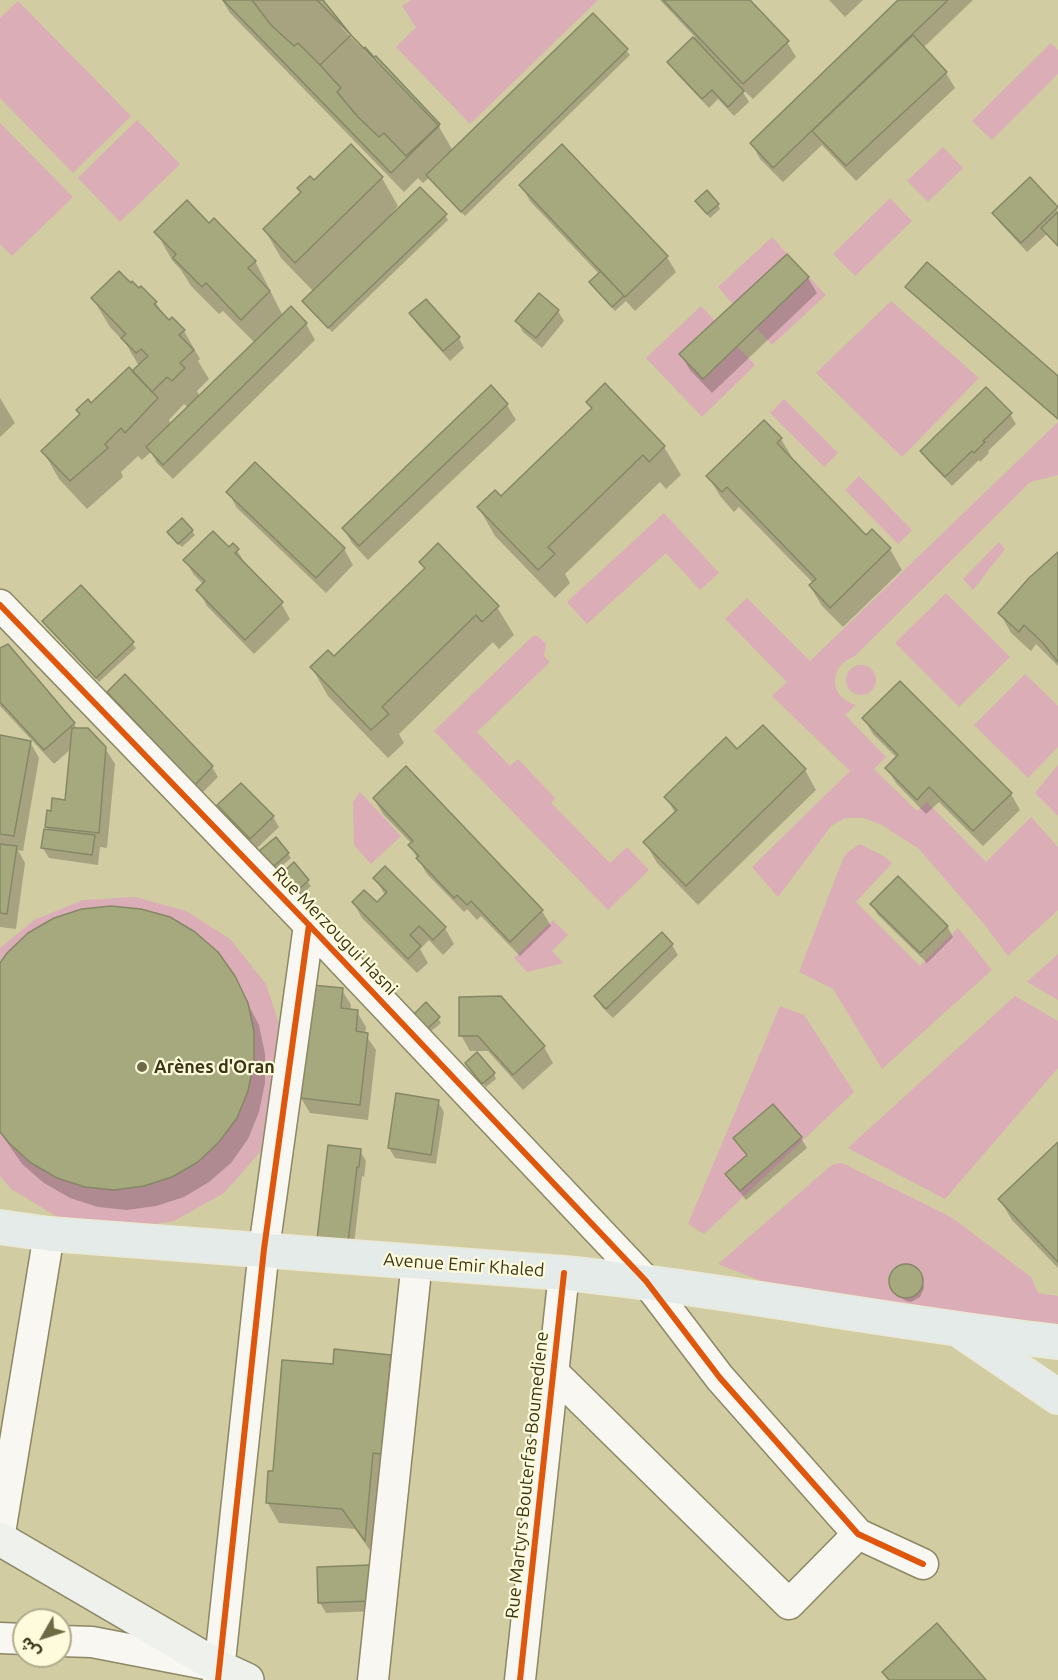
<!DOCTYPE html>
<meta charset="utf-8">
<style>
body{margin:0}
#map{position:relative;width:1058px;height:1680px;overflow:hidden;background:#d1cca2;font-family:Ubuntu,"Noto Sans Arabic",sans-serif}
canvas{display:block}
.north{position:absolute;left:12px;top:1608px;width:60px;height:60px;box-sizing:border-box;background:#fefbdd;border:2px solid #b0ac8d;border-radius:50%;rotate:231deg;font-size:16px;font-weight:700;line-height:24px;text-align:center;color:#3a3515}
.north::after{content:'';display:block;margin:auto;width:21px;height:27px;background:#6f6a46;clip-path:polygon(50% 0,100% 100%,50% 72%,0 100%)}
</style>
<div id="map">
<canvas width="1058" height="1680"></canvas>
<div class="north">ش</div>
</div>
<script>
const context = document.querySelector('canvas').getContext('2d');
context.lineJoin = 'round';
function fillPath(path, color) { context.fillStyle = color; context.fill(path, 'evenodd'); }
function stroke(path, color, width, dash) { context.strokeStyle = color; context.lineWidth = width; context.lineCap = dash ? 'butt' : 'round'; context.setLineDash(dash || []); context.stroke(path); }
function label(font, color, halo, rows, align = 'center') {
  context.font = font + ' Ubuntu,sans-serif'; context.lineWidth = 4.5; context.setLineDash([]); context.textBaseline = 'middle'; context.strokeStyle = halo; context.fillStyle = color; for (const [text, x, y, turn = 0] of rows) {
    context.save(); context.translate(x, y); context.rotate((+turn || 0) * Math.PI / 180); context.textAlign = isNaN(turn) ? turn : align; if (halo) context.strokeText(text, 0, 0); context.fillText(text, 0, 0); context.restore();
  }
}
const green = new Path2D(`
 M411,0h187l-128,124 -74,-77 20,-20 -14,-21z
 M18,1l113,115 -58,57 -73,-75v-80z
 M1051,43l7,7v24l-66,66 -20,-19z
 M137,120l43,44 -60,58 -42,-44z
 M0,123l73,74 -61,59 -12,-12z
 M943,147l20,21 -35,34 -21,-21z
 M890,198l22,23 -57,55 -22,-22z
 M772,237l15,17 -54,50 -15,-17z
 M809,277l17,18 -54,50 -16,-17z
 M891,301l88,77 -77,79 -86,-84z
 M701,306l14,15 -12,57 34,-32 18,19 -53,52 -56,-59z
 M784,399l54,54 -14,14 -54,-54z
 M1058,422v53l-28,7 -175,174c-27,10 -27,41 1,49l-11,10 41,42 -12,12 43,42 10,-9 59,60 45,-45 27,30v63l-50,46 -24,-32 -65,-75 -37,-24 -18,-7h-19l-14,8 -53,71 -26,-30 98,-96 -78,-75 15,-14 -62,-63 22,-21 63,63z
 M859,476l53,54 -14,14 -53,-54z
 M664,513l55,60 -19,17 -34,-37 -79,71 -20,-22z
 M999,542l6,7 -32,41 -10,-11z
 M946,593l64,64 -51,50 -64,-64z
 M533,636h5l8,8 -2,12 6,6 -73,70 33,34 8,-7 37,39 -4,5 59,60 17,-16 22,23 -41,40 -174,-179z
 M846 680a15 15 0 1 1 30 0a15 15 0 1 1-30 0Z
 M1025,674l33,32v41l-30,31 -54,-53z
 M1058,765v51l-23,-23z
 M360,792l41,44 -30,28 -17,-19 -1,-43z
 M860,844l25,13 7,6 -36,39 64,64 38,-38 34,42 -110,99 -49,-80 -34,-17 44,-113 5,-7z
 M135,897l51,14 44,28 36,45 18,55 -1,57 -21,54 -38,43 -50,28 -57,9 -56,-11 -50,-30 -11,-13v-228l34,-28 49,-20z
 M553,920l15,15 -16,16 11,12 -36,9 -13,-14z
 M1058,954v46l-31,-18z
 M1015,996l43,25v47l-113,131 -97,-51z
 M780,1006l24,9 50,77 -150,142 -16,-10z
 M842,1163l109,54 80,60 7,16 20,3v28l-263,-30 -77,-30 109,-95 7,-5z`);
const shadow = new Path2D(`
 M222,0h99l21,28 96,97 15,26 140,-136 37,40 -165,161 -36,-38 -6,5 -5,-5 -14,14 -174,-179z
 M660,0h88l39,42 9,15 -43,42 -13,-12 9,15 -15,14 -16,-17 -9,9 -34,-36 -6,-10 26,-25z
 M829,0h34l-18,17z
 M900,0h73l-50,48 23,25 9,15 -99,93 -34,-36 -39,37 -23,-23 -8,-15z
 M382,178l16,28 -7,8 2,2 52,-1 3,5 -116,112 -28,-31 10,-9 -33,-34 -16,-28 37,-36 -3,-5 15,-7z
 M521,185l146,72 9,15 -41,39 -9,-10 -11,10 -21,-24 6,-12 -70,-74z
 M718,204l2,5 -10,9 -11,-13z
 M1057,208l1,38 -11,-12 -20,18 -27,-29 -6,-10z
 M209,225l46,36 28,55 8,-8 15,16 9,16 -142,139 -16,-16 -6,-11 -9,8 -4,-4 -17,16 2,5 -36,32 -28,-30 -16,-28 38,-36 -3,-4 13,-6 48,-39 -13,-22 -16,-17 -17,-28 48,-11 15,15 13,19 15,9 16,28 -2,2 11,18 -12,12 3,6 55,-54 -32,-32 -4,3 -28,-28 -10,-16 -9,-10 -16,-28zM184,404l4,4 -17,17 -2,-5z
 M787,256l21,22 9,15 -105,100 -22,-23 -9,-15z
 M907,287l151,91v42l-148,-128z
 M558,311l6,10 -22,27 -19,-16 -6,-11z
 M411,314l48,24 5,10 -14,13 -33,-37z
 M605,385l59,62 17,28 -15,14 -6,-7 -95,92 5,9 -15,15 -60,-62 -16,-28 22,-10 91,-88 -4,-8z
 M0,398l15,25 -15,14z
 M507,405l9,15 -148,140 -16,-17 -9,-15z
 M1010,414l6,10 -28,27 1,2 -9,9 -1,-2 -27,26 -24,-25 -6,-10z
 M781,439l12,20 -2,1 75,77 6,-6 18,18 12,21 -59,57 -21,-21 -12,-20 3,-3 -74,-76 -5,5 -14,-16 -12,-20z
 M255,464l89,85 9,16 -27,28 -89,-85 -9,-16z
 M192,531l3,4 -13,12 -11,-10z
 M229,549l8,1 9,15 35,38 9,16 -36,35 -47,-48 -9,-16 6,-5 -10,-10 -9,-15z
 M1058,554v112l-22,-22 -5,7 -20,-18 -11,-20z
 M421,562l76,45 17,28 -15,14 -6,-7 -94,92 5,9 -16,15 -60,-62 -16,-28 22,-10 91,-88z
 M81,587l55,61 -37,34 -52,-56z
 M0,649l74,75 3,5 28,19 10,16 -8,84 -7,-1 -2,18 -49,-7 -6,-10 6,-17 -2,-4 5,-14 14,-12 5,-52 -17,15 -54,-58z
 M125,677l87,90 6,10 -17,17 -86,-91 -6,-11z
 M864,719l147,75 9,16 -37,36 -44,-44 -13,12 -30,-31 -9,-15 10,-10 -24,-24z
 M0,737l30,5 9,16 -16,93 -5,-1 7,13 -9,66 -16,-2z
 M737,751l68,19 11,20 -118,115 -41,-42 -12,-21 30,-29 -9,-16z
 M374,799l168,112 9,15 -31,30 -39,-40 -4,4 -10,-11 -3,3 -37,-38 -17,-28 2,-2 -29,-30z
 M219,806l54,11 6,10 -22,21 -32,-32z
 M288,854l3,4 -14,12 -13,-14z
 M293,865l18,21 -12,11 -16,-16z
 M385,868l60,60 9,16 -11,11 -14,-15 -9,9 8,14 -11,10 -55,-55 -9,-16 24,2 8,-9 -10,-17z
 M872,905l75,21 6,11 -26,26 -49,-48z
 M662,934l10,11 6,10 -65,63 -11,-11 -6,-10z
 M0,965l234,12 25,48 6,29v29l-6,29 -11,27 -17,24 -22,19 -25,15 -28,9 -29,4 -29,-3 -28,-9 -26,-15 -22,-19 -22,-32z
 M342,990l9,15 -1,6 7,1 9,15 -1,7 11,16 -8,70 -58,-7 -9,-15z
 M500,998l44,49 9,16 -30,27 -35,-39h-18l-9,-16z
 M438,1018l3,5 -11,9 -12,-13z
 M469,1067l25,7 2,5 -10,8z
 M438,1102l6,10 -8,52 -41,-6 -6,-10z
 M773,1106l28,32 6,10 -61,52 -19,-25 21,-18 -13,-18z
 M1058,1144v124l-46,-48 -12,-20z
 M360,1151l6,10 -2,16 -2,-1 -10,85 -34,-14z
 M902,1266l10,1 10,11 2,10 -4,9 -9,5 -5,-1 -8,-5 -7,-15 3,-9z
 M390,1356l12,20 -26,183 -21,-30 -76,-6 -12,-21 7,-29 60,-107z
 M369,1566l7,45 -50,2 -6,-10z`);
const building = new Path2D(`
 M223,0h94l122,126 -48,47z
 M252,0h71l28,35 -31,30 -22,-22 -4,3 -23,-21z
 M663,0h87l39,41 -46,43z
 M898,0h50l-175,168 -23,-25z
 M593,13l35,36 -167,163 -35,-37z
 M351,35l13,14 1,-2 9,10 2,-1 64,68 -34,32 -22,-23 -5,4 -22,-21 -20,-24 4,-4 -21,-23z
 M913,35l34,37 -101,94 -34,-35z
 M693,37l51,54 -16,16 -16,-17 -10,9 -35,-37z
 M351,144l32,33 -88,86 -32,-34 38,-37 -4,-4 13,-12 4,4z
 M562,144l106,112 -43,41 -106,-112z
 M1030,177l28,30 -37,36 -29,-30z
 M420,187l27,27 -119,114 -26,-27z
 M707,190l12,14 -12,10 -12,-13z
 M187,200l22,23 5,-5 42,43 -8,7 22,23 -29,29 -35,-37 -4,4 -29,-29 3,-4 -22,-22z
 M1058,212v34l-17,-18z
 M787,254l22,23 -106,102 -24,-25z
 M927,262l131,114v43l-153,-132z
 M119,271l12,12 1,-2 7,7 2,-2 16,16 -3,2 15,16 3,-3 13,13 -6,5 15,15 -14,13 5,5 -13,13 -5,-4 -15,15 -20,-21 16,-15 -7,-7 -5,4 -15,-15 5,-4 -35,-36z
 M601,271l23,25 -12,11 -23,-25z
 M539,293l20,17 -23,28 -21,-17z
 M426,299l34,38 -17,14 -34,-38z
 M291,306l16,17 -144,142 -17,-18z
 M129,367l29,31 -33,35 -4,-5 -16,16 3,4 -38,33 -29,-30 39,-37 -4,-4 12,-11 3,4z
 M605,383l60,63 -16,16 -6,-7 -95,92 7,7 -17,16 -61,-63 18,-17 6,6 91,-88 -6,-6z
 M491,385l17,19 -149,142 -17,-18z
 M986,387l26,26 -29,28 2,1 -11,11 -2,-2 -27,26 -25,-26z
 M764,420l18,18 -5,5 89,92 6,-6 19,19 -61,60 -21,-23 7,-6 -89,-92 -5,5 -16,-16z
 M255,462l90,86 -29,30 -90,-86z
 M182,518l11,12 -15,14 -11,-12z
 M213,531l16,16 4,-4 6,6 -4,4 48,49 -38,38 -49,-50 9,-9 -22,-21z
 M438,543l61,63 -17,16 -6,-7 -94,92 7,7 -18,16 -61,-63 18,-17 6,6 91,-88 -6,-6z
 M1058,552v110l-15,-19 -19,-18 -5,7 -21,-19 31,-35z
 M81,585l53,57 -38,36 -54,-57z
 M8,644l67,79 -31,27 -44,-48v-54z
 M125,674l88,92 -18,19 -88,-93z
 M900,681l112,112 -39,38 -44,-44 -12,13 -32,-32 13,-13 -36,-37z
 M763,725l43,44 -120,117 -43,-44 34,-32 -13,-13 62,-60 11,12z
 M72,728h16l18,19 -7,86 -54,-6 2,-17 4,1 1,-13 13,2z
 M0,735l31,6 -17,95 -14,-2z
 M406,766l137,144 -33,32 -39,-41 -4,4 -10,-10 -3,3 -38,-40 3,-2 -11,-11 5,-4 -40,-43z
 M241,783l33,33 -24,23 -33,-34z
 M44,829l51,6 -3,20 -51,-7z
 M276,837l13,16 -16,14 -14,-16z
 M0,844l17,2 -10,68 -7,-1z
 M294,862l15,18 -14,13 -16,-17z
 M385,866l61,61 -13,13 -14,-14 -9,9 11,11 -13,13 -56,-57 12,-12 13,12 10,-10 -14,-14z
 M898,876l50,50 -28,27 -50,-49z
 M111,906l30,3 29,8 25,15 23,20 17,24 13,27 6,29v30l-6,29 -11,27 -18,24 -21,20 -26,15 -28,9 -30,4 -29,-3 -28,-9 -26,-15 -22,-20 -9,-11v-169l7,-10 21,-20 26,-15 28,-9z
 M662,932l11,12 -67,65 -12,-13z
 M312,985l31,3 -2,20 17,2 -2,21 12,2 -8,72 -60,-7z
 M501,996l44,50 -32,29 -35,-39h-19v-39z
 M426,1002l14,15 -13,12 -13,-15z
 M477,1052l18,21 -13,11 -17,-21z
 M396,1093l43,7 -8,55 -43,-7z
 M773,1104l29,33 -62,54 -15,-17 22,-19 -14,-17z
 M1058,1142v120l-60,-63z
 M328,1145l33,4 -2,18h-2l-10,84 -31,-3z
 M889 1281a17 17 0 1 1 34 0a17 17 0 1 1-34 0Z
 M334,1349l57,6 -9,99 -9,-1 -8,88 -23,-32 -76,-6 2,-32h5l9,-111 51,4z
 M370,1565l1,36 -53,2 -1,-36z
 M937,1623l49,57h-97l-7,-8z`);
const street = new Path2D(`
 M0,605l309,320 337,356 74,97 138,156 65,30
 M553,1372l236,232 69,-70
 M0,1533l49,-299
 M0,1638l24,1
 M60,1641l32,1 119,23
 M218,1680l46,-431 45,-324
 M373,1680l44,-419
 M520,1680l44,-407`);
const secondary = new Path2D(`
 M0,1539l219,128 28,13`);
const primary = new Path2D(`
 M0,1227l49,7 515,39c166,17 329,50 494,69
 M964,1333l94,64`);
const cycleway = new Path2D(`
 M0,605l309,320 337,356 74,97 138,156 65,30
 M218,1680l46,-431 45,-324
 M520,1680l44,-407`);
const markers = [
 [142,1067,6,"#6f6a46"]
];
const streetNames = [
 ["Rue Merzougui Hasni",335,931,46],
 ["Avenue Emir Khaled",464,1265,4],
 ["Rue Martyrs Bouterfas Boumediene",527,1475,-84]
];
const poiNames = [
 ["Arènes d'Oran",154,1067]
];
fillPath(green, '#dbadb6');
fillPath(shadow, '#0003');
fillPath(building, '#a6a97e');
stroke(building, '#868766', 1.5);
stroke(street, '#8c8764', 33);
stroke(secondary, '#8c8764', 36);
stroke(primary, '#eae8d5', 36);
stroke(street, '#f8f7f1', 30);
stroke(secondary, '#eff1ed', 33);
stroke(primary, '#e5ebe8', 33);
stroke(cycleway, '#df570c', 6);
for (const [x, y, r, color] of markers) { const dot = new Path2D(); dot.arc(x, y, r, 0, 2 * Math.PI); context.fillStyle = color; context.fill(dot); stroke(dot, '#fefbdd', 2); }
label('18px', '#3a3515', '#fefbdd', streetNames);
label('bold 18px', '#3a3515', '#fefbdd', poiNames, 'left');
</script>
